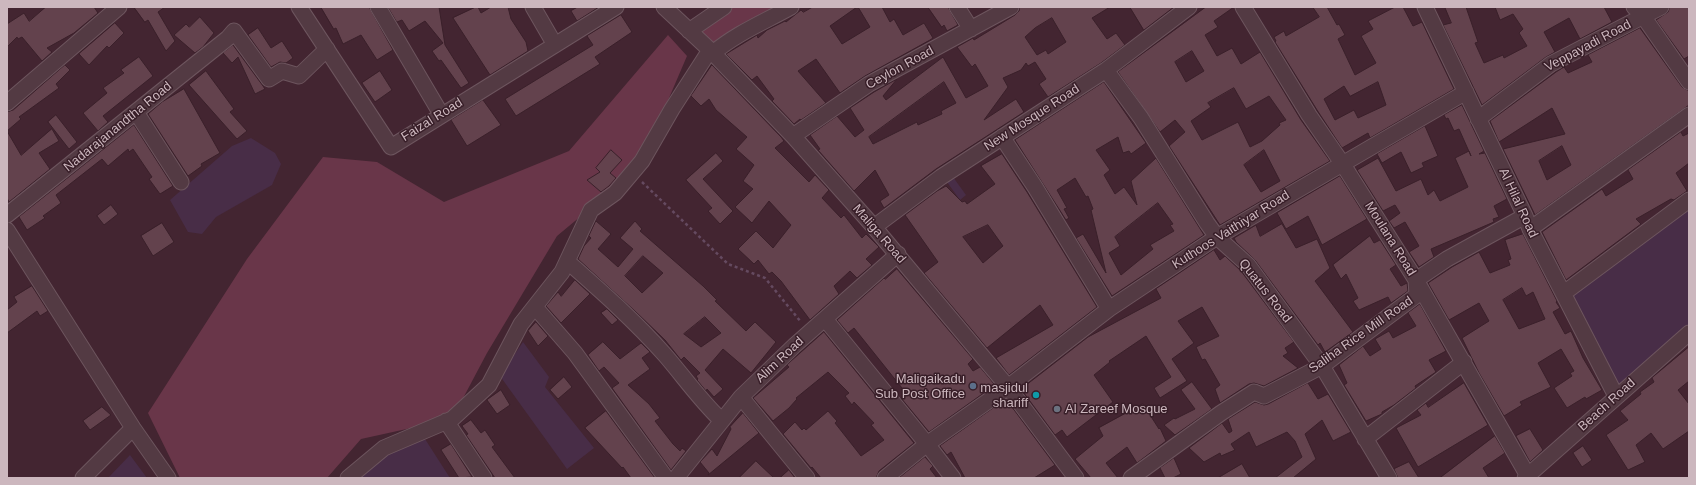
<!DOCTYPE html>
<style>
body{margin:0}
#map{position:relative;width:1696px;height:485px;overflow:hidden;background:#432531;font-family:Arial,sans-serif}
canvas{display:block}
.frame{position:absolute;inset:0;border:8px solid #ccb7be;pointer-events:none}
</style>
<div id="map">
<canvas width="1696" height="485"></canvas>
<div class="frame"></div>
</div>
<script>
const context = document.querySelector('canvas').getContext('2d');
context.lineJoin = 'round';
function fillPath(path, color) { context.fillStyle = color; context.fill(path, 'evenodd'); }
function stroke(path, color, width, dash) { context.strokeStyle = color; context.lineWidth = width; context.lineCap = dash ? 'butt' : 'round'; context.setLineDash(dash || []); context.stroke(path); }
function label(font, color, halo, rows, align = 'center') {
  context.font = font + ' Arial,sans-serif'; context.lineWidth = 3; context.setLineDash([]); context.textBaseline = 'middle'; context.strokeStyle = halo; context.fillStyle = color; for (const [text, x, y, turn = 0] of rows) {
    context.save(); context.translate(x, y); context.rotate((+turn || 0) * Math.PI / 180); context.textAlign = isNaN(turn) ? turn : align; if (halo) context.strokeText(text, 0, 0); context.fillText(text, 0, 0); context.restore();
  }
}
const green = new Path2D(`
 M251,138l24,15 6,11 -9,21 -56,32 -14,17 -14,-2 -18,-32 62,-54z
 M953,177l13,18 -6,5 -13,-18z
 M1689,200v133l-73,63 -52,-103z
 M523,342l26,35 -4,10 49,61 -27,21 -67,-93z
 M425,439l25,39h-97l31,-30z
 M130,455l17,23h-39z`);
const water = new Path2D(`
 M724,7h65l-76,43 -24,-19z
 M668,35l19,21 -45,105 -37,35 -48,40 -70,117 -35,66 -91,20 -34,39h-147l-32,-65 99,-154 76,-102 54,5 67,40 125,-51z`);
const building = new Path2D(`
 M46,7h48l4,6 -24,20 -27,15 5,4 -10,9 -20,-24 -4,2 -1,-2 -10,10v-23l17,-11 5,8z
 M134,7h31l-7,5 17,29 -9,10 -18,-31 -3,2z
 M321,7h48l24,43 -16,10 -16,-25 -18,9 -7,-16 -2,1z
 M388,7h51l6,38 24,38 -8,5 -20,-28 -2,1 -7,-10 11,-8 -18,-22 -16,10 -7,-11 -5,2z
 M476,7h2l3,6 10,-6h17l3,12 15,23 2,9 -38,24 -37,-57z
 M578,7h21l-22,14 -6,-10z
 M813,7h44l-27,19 12,18 28,-17 -12,-20h24l8,15 4,-3 9,16 21,-12 9,15 -3,2 -65,36 -25,17 -24,-34 -18,12 28,32 -25,17 -1,-1 -6,5 -22,-23 2,-2 -17,-23 -5,4 -26,-26 31,-19 1,3 9,-8 18,-9 1,1 15,-12 2,2z
 M928,7h20l10,18 -11,6 -3,-6 -2,2z
 M1020,7h90l-18,11 15,21 9,-6 9,12 -24,18 -53,34 -9,-13 7,-5 -11,-17 -7,4 -2,-3 -5,7 -18,8 5,9 -24,33 32,-21 8,13 -88,57 -52,39 -4,-7 9,-6 -14,-25 -21,21 -36,-41 2,-1 -10,-14 27,-19 18,21 9,-7 -14,-22 24,-16 23,-13 -14,17 3,4 57,-43 23,41 22,-12 -13,-22 -3,3 -15,-20 16,-9 1,2 41,-25 4,-4zM1052,18l14,24 -18,12 -2,-4 -9,5 -12,-18 10,-9zM944,82l12,21 -15,8 1,3 -24,11 -1,-3 -44,22 -4,-7z
 M1130,7h44l-30,23z
 M1206,7h28l-20,14 4,6 -13,8 12,21 15,-8 9,16 19,-12 41,68 29,41 -110,64 -51,-79 16,-14 -10,-12 -15,12 -42,-60zM1192,51l12,20 -18,11 -11,-20zM1234,88l12,21 23,-13 17,24 -7,3 1,2 -18,16 -12,6 -12,-25 -36,18 -11,-19 20,-14 -3,-4zM1264,150l16,31 -19,11 -17,-27z
 M1313,7h14l10,18 2,-1 6,11 -7,4 17,36 21,-12 -15,-27 12,-7 -5,-8 27,-14h8l10,19 9,-4 32,67 -84,49 -2,-5 -26,15 -25,-38 -42,-68 1,-1 -2,-4 10,-6 2,5 33,-19zM1378,82l8,23 -28,13 -4,-8 -19,10 -11,-21 20,-13 6,10z
 M1445,7h21l12,35 -3,1 9,20 19,-8 1,3 23,-12 -8,-13 4,-4 -10,-15 -13,6 -5,-13h109l8,15 -32,17 -11,-21 -25,14 11,20 -9,5 -64,48 -39,-80 8,-2z
 M1670,7h19v49l-5,3 -28,-39 12,-8z
 M621,15l11,17 -37,25 5,7 -84,52 -11,-17 88,-54 -6,-9z
 M200,17l14,16 -11,14 -8,6 -21,-18 12,-11 3,3z
 M115,23l9,10 -15,15 -2,-2 -18,19 -10,-11z
 M258,28l13,20 11,-7 11,17 -7,5 -6,-1 -9,5 -23,-32z
 M1640,28l42,59 7,4v14l-154,110 -32,-66 62,-15 -13,-26 -53,34 -9,-21 66,-49 8,-5 4,6 24,-11 -4,-7zM1562,146l9,19 -24,15 -8,-19z
 M233,45l30,41 2,3 -10,5 -17,-37 -6,6 -9,-10z
 M139,57l14,19 -50,40 5,6 -10,9 -15,-18 24,-20 -4,-5 21,-15 -3,-3z
 M65,65l5,5 -14,14 3,4 -40,29 2,2 -14,12v-19l6,-2z
 M712,65l69,72 3,4 -9,7 34,34 6,-7 14,15 -7,8 19,20 3,-3 18,23 4,-4 13,13 -13,12 6,6 -15,13 -7,-7 -16,15 5,8 -29,26 -29,-39 -9,-9 -3,2 -11,-14 -4,4 -16,-15 18,-18 17,17 18,-23 -22,-24 -17,22 -17,-16 18,-18 -10,-8 11,-16 -18,-16 11,-12 -31,-27 -7,-11 -8,7 -10,-10z
 M206,71l28,38 -4,3 17,19 -10,8 -48,-54z
 M380,71l12,19 -17,12 -13,-19z
 M1104,82l42,61 -15,11 -2,-3 -6,2 -5,-16 -22,13 14,20 -6,5 11,19 9,-7 13,18 -6,-24 25,-23 48,77 -92,61 -36,-58 7,-4 23,39 -15,-63 2,-1 -5,-13 -2,1 -11,-19 -18,12 10,18 -3,1 5,9 -3,2 -51,-80zM1158,203l15,21 -3,1 4,6 -24,14 3,4 -32,26 -12,-22 11,-7 -5,-9z
 M184,89l36,64 -19,11 1,2 -14,10 -40,-62 14,-12z
 M483,100l18,25 -34,21 -16,-26z
 M1462,105l22,46 -5,3 6,-1 22,46 -13,7 5,11 -6,2 1,3 -63,27 3,8 -15,10 -10,-15 10,-6 -14,-24 -11,6 -5,-7 11,-8 -5,-8 -12,6 -26,-41 21,-12 18,33 25,-12 7,16 6,-5 6,11 28,-14 -13,-29 14,-7 2,5 -12,-27 -5,2 -6,-13 -2,1 -2,-4z
 M56,115l21,27 -8,7 -21,-27z
 M134,125l39,61 -13,8 -11,-15 3,-2 -19,-28 -4,3 -1,-3 -20,17 -6,-7 -46,36 5,8 -18,13 2,2 -18,12 -8,-13z
 M1425,126l13,30 -16,7 2,4 -13,6 -10,-21 -19,11 -5,-9z
 M52,129l7,12 -20,12 11,16 -41,33 -2,-4v-67l14,24z
 M1681,132l2,4 6,-3v30l-13,10 11,18 -13,9 -3,-1 -35,20 5,5 -75,56 -24,-48 60,-43 4,7 27,-17 -5,-9z
 M611,150l11,10 -12,13 6,5 -7,8 -8,6 -14,-12 13,-8 -4,-4z
 M716,153l7,8 -20,18 30,32 -13,13 -12,-13 4,-3 -26,-28z
 M1002,154l25,38 70,115 -88,68 -13,-17 57,-33 -13,-20 -53,43 -63,-75 14,-11 -33,-47 32,-24 9,-5 16,16 3,-1 2,3 28,-20 -14,-18zM988,225l15,21 -20,17 -20,-26z
 M1340,176l27,43 -45,26 -14,-29 -22,13 -9,-16z
 M111,205l7,9 -14,11 -7,-9z
 M596,221l15,13 -13,15 20,18 15,-18 -13,-11 15,-17 7,8 -2,2 63,55 14,14 -2,1 31,30 9,-9 21,20 -25,31 -28,-24 -18,21 18,19 -9,8 -7,-8 -1,2 -9,-11 1,-1 -2,-3 4,-3 -16,-16 -3,3 -16,-20 -29,-28 -58,-53 6,-13 7,-8 -2,-2zM643,256l20,17 -21,20 -17,-17zM705,317l16,16 -20,14 -17,-13z
 M162,223l12,19 -21,14 -12,-20z
 M1282,224l14,24 21,-9 13,29 -15,13 38,51 -28,20 -5,-9 -2,2 -63,-85 -19,-18 -2,-4 22,-13 4,11z
 M1523,234l34,67 -1,1 4,6 -7,4 12,22 6,-3 12,27 19,32 -16,9 -1,-2 -18,11 -13,-20 18,-12 -2,-3 4,-2 -13,-22 -23,14 13,24 -31,15 2,3 -18,11 -25,-43 -17,-35 27,-17 -10,-18 -30,17 -21,-37 24,-16 27,-15 11,21 20,-8 -2,-5 3,-1 -6,-19zM1522,288l4,8 7,-4 12,27 -26,10 -16,-29z
 M1370,236l4,7 6,-3 16,25 -6,4 11,17 6,-3 1,8 -17,12 -3,-6 -29,13 -6,-9 5,-3 -12,-24 -5,5 -8,-14z
 M1214,250l6,10 5,-4 16,15 53,71 -9,6 3,5 -5,3 15,12 -34,18 -10,-3 -5,1 -29,19 -5,-14 5,-4 -15,-26 -3,1 -6,-13 23,-11 -17,-29 -24,14 16,22 -22,16 15,22 -27,17 -6,-10 17,-11 -25,-41 -37,25 1,1 -16,13 19,27 -46,35 -5,-7 -7,5 -34,-46 67,-52 73,-39 -5,-9z
 M897,269l76,90 -5,5 5,7 7,-4 15,18 -66,47 -28,-34 5,-5 -52,-65 -6,5 -11,-13 47,-42 1,1z
 M575,280l15,14 -29,29 -15,-17 12,-14 3,4z
 M32,286l16,25 -8,5 -3,-5 -30,22v-23l10,-8 -3,-5z
 M1420,304l26,47 -17,9 7,12 -21,14 1,2 -22,17 -12,7v2l-16,7 -22,-36 3,-2 -8,-18 24,-19 7,10 11,-7 -6,-10 14,-8 4,7 23,-12 -8,-13z
 M607,309l11,11 -6,5 -11,-12z
 M536,322l12,14 -10,10 -10,-15z
 M824,332l90,111 -35,28 -3,7h-55l-9,-11 -1,1 -28,-34 12,-12 7,8 2,-2 2,2 22,-19 9,10 -2,2 26,33 23,-16 -13,-15 3,-2 -20,-21 -2,3 -7,-9 4,-3 -21,-21 -32,26 1,1 -8,9 -16,13 -20,-23 36,-31 -2,-2z
 M603,342l17,17 21,-16 9,9 -8,6 8,11 -22,16 21,19 11,14 -5,3 18,23 7,7 2,-3 4,3 -15,19 -59,-82 7,-5 -15,-16 -5,4 -11,-16z
 M1689,347v34l-11,9 11,14v27l-26,18 -12,-16 -15,12 9,17 -17,8 -22,-35 22,-15 -8,-9 21,-17 -1,-2 14,-10 -2,-4z
 M564,377l8,10 -14,12 -8,-9z
 M1192,382l20,27 -37,26 -11,-10 10,-7 1,1 20,-10 -14,-19z
 M1308,383l10,16 10,-5 23,38 -18,9 -11,-21 -17,14 11,25 -23,19h-18l27,-21 -7,-16 -8,-9 -31,15 -7,-15 -18,12 4,6 -14,6 -1,-3 -16,9 -15,-14 33,-25 7,10 3,-2 -4,-12 27,-17 9,3 4,-1z
 M1464,383l24,42 -70,42 -22,-39 25,-13 -4,-5 9,-7 2,4z
 M501,390l9,15 -13,9 -10,-14z
 M1006,399l49,66 -21,13h-69l-14,-26 -4,3 -7,-9z
 M1143,404l16,25 1,-1 6,13 -29,22 -10,-16 -21,16 12,15h-27l-16,-19 28,-23 -4,-8z
 M102,407l9,8 -21,15 -7,-9z
 M606,411l49,67h-24l-8,-11 -1,1 -37,-40z
 M743,413l16,20 -51,42 1,-2 -9,-11 12,-13 5,7 14,-27 -1,-2z
 M471,420l10,13 4,-3 10,15 -3,2 23,31h-20l-29,-43 2,-1 -6,-8z
 M1530,429l13,21 -13,12 -14,-26z
 M1495,436l10,17 -22,15 6,10h-49z
 M451,444l21,33 -13,1 -18,-28z
 M1583,446l9,14 -10,7 -9,-14z
 M925,457l8,9 -3,3 7,9h-38z
 M1174,458l7,16 -8,4h-8l-5,-10z
 M756,461l18,17h-35z
 M1409,462l10,16h-21l-4,-9z
 M1242,464l8,14h-32z
 M789,470l6,8h-15z`);
const path = new Path2D(`
 M642,182l86,82 37,14 36,44`);
const minor = new Path2D(`
 M299,7l92,140 225,-140
 M378,7l63,107
 M533,7l22,38
 M664,7l46,43 83,86 81,91 134,160 68,91
 M957,7l14,22
 M1243,7l66,108 33,48 74,117 112,196
 M1425,7l100,209 5,13 86,167
 M1634,7l9,9 46,66
 M689,31l35,-24
 M713,53c24,-20 51,-31 78,-46
 M1106,70l35,48 66,105 10,14 31,28 74,101 67,112
 M7,103l112,-96
 M136,112l45,70
 M1478,119l73,-55 110,-57
 M793,136l76,-52 142,-77
 M1002,137l33,50 74,122
 M7,215l221,-177 6,-7 35,48 13,-8 17,5 28,-27
 M874,227l67,-50 165,-107 83,-63
 M1530,229l159,-114
 M7,230l126,198 35,50
 M567,261c34,30 68,60 98,94 19,22 35,45 56,65
 M1564,293l125,-93
 M535,307l40,46 91,125
 M825,319l102,125 26,34
 M741,397l66,81
 M446,421l38,57
 M1365,439l99,-77
 M83,478l50,-50
 M348,478l36,-30 68,-29 37,-34 32,-61 41,-52 29,-62 24,-17 27,-32 30,-52 38,-59
 M676,478l65,-81 54,-52 103,-91
 M885,478l42,-34 81,-57 101,-78 108,-72 249,-145
 M1131,478l90,-65 33,-21 10,4 58,-30 95,-71 -1,-15 31,-21 78,-43
 M1525,478l164,-145`);
const markers = [
 [973,386,4,"#5c6f8a"],
 [1036,395,4,"#0f9aa8"],
 [1057,409,4,"#6b7280"]
];
const streetNames = [
 ["Veppayadi Road",1588,46,-28],
 ["Ceylon Road",900,68,-29],
 ["New Mosque Road",1032,118,-33],
 ["Faizal Road",432,120,-32],
 ["Nadarajanandtha Road",118,127,-39],
 ["Al Hilal Road",1518,203,65],
 ["Kuthoos Vaithiyar Road",1231,230,-32],
 ["Maliga Road",879,234,49],
 ["Moulana Road",1390,239,58],
 ["Quatus Road",1265,291,52],
 ["Saliha Rice Mill Road",1361,335,-35],
 ["Alim Road",780,360,-43],
 ["Beach Road",1607,405,-42]
];
const poiNames = [
 ["Maligaikadu",965,379],
 ["Sub Post Office",965,394],
 ["masjidul",1028,388],
 ["shariff",1028,403],
 ["Al Zareef Mosque",1065,409,"left"]
];
fillPath(green, '#482d47');
fillPath(water, '#693649');
fillPath(building, '#63424d');
stroke(building, '#3a202a', 1);
stroke(minor, '#6d555e', 17);
stroke(path, '#654a60', 2.5, [3, 3]);
stroke(minor, '#533a43', 15);
for (const [x, y, r, color] of markers) { const dot = new Path2D(); dot.arc(x, y, r, 0, 2 * Math.PI); context.fillStyle = color; context.fill(dot); stroke(dot, '#381e28', 1.5); }
label('13px', '#ccb7be', '#381e28', streetNames);
label('13px', '#ccb7be', '#381e28', poiNames, 'right');
</script>
